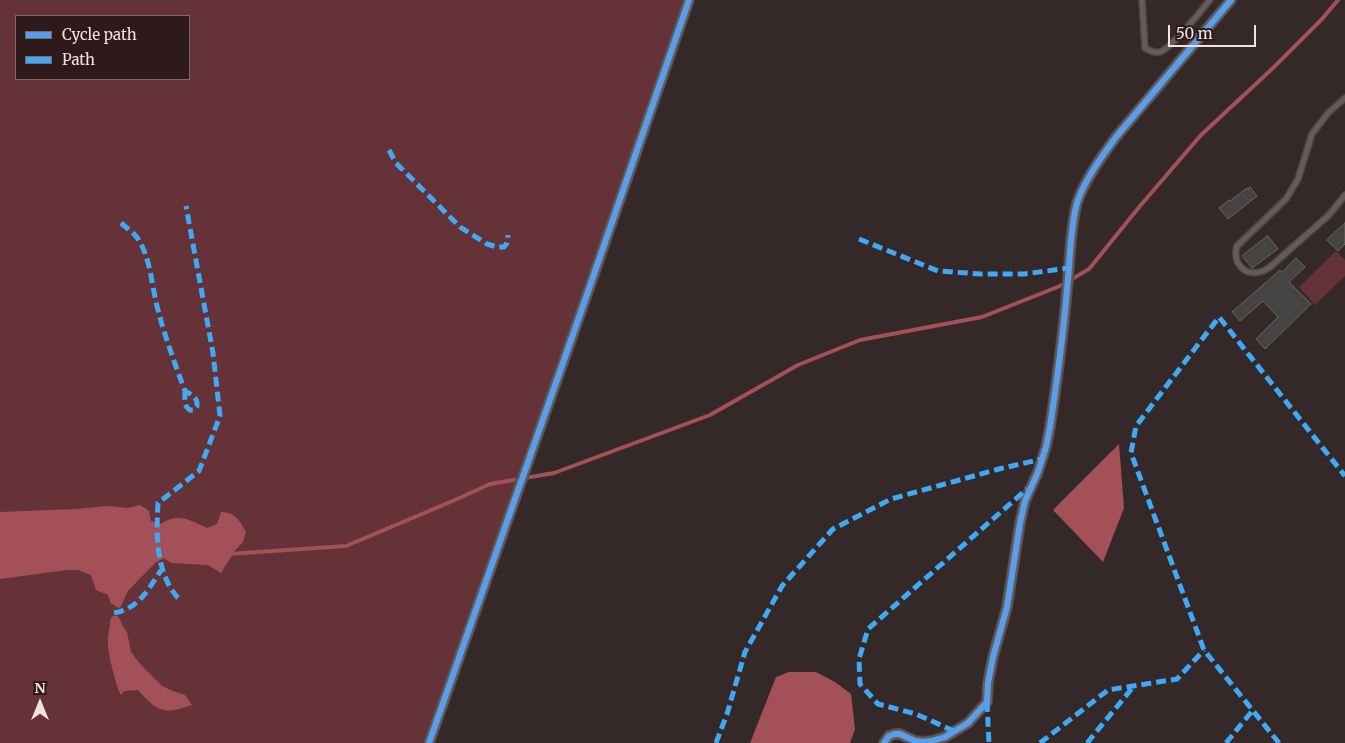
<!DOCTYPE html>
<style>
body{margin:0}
#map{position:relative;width:1345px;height:743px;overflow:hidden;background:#342829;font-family:Merriweather,serif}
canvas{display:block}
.legend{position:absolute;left:15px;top:15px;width:175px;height:65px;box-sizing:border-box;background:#2e1a1b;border:1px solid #7c6a6b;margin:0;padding:6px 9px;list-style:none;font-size:15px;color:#f1e2e3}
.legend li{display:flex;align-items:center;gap:10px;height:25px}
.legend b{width:25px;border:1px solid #7c6a6b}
.north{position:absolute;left:15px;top:678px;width:50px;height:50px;-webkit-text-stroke:4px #2e1a1b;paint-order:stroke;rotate:0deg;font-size:14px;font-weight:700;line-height:20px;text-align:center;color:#f1e2e3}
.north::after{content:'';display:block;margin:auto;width:18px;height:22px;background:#f1e2e3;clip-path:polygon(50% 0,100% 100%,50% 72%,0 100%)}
.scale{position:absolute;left:1168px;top:25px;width:88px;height:22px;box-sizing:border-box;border:2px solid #f1e2e3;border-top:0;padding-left:6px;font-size:15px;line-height:18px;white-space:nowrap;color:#f1e2e3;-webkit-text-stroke:4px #2e1a1b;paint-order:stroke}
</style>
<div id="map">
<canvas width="1345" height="743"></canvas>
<ul class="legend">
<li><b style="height:6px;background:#5a9eea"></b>Cycle path</li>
<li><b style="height:6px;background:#3fa9f5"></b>Path</li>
</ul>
<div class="north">N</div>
<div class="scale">50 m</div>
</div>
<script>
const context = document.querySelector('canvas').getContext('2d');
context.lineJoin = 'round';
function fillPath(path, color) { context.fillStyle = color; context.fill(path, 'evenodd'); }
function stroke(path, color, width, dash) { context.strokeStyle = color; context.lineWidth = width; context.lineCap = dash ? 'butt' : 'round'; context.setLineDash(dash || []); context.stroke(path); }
const green = new Path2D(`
 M0,0h684l-258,743h-426zM16,16h173v63h-173z
 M1336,251l9,9v16l-30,29 -16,-18z`);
const water = new Path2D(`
 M1119,444l5,64 -21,54 -50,-52z
 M140,505l9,6 2,10 10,3c16,-12 30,-4 46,4l10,-4 4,-12c13,-1 19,9 25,20l-3,10 -7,7 -15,24 -13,-8 -37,-2 -7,-5 -9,5 -27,28 -8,17 -5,-1v-2l-4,-1 -3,-9 -12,-5 -5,-15 -13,-5h-11l-67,9v-67l76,-3 32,-3 20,2z
 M113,616h4l4,5 1,4 5,7 4,20 9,12 21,21 9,5 15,5 7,10c-29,10 -34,7 -54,-15l-14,1 -3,4 -3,-6c-5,-19 -13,-40 -9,-59 2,-6 -1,-9 4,-14z
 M789,672h27l19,10 16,12 4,35 -5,14h-100l26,-66z`);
const stream = new Path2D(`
 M228,554l118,-8 109,-46 35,-16 64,-11 156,-58 88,-50 62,-25 122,-23 78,-31 29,-17 51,-63 61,-71 72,-67 49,-49 16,-19`);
const building = new Path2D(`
 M1250,187l7,9 -29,23 -9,-11 10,-8 1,1 17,-13 1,1z
 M1345,223v21l-7,7 -11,-11z
 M1268,236l10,13 -26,19 -10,-12z
 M1296,258l9,9 -16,15 22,22 -46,45 -9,-10 22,-22 -15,-16 -23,20 -8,-9 48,-42 2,2z`);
const service = new Path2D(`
 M1142,0l3,48c5,3 10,5 15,4 10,-3 42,-42 50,-52
 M1345,98l-17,15 -16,21 -14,45 -12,20 -49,47c-5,17 8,32 26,25 3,-1 5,-3 7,-4l59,-52 16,-20`);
const minor = new Path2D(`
 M429,743l154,-437 106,-306
 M884,743l5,-7 6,-2h5l15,7 8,1 9,-1 13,-4 23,-14 19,-21 1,-19 5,-26 14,-50 13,-84 5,-22 13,-29 8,-25 4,-20c7,-46 13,-91 17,-137 3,-27 3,-62 10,-87 7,-22 25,-47 39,-66l115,-137`);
const quiet = new Path2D(`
 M389,150l7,13 64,64 27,17 10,3h7l3,-4 1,-8
 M121,223c7,6 15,11 19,19 11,20 12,46 18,68 7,27 17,54 27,81 7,4 13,6 12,15l-3,4h-4c-7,-4 -5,-12 -5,-19
 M859,239l79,32 43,3h43l45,-6
 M178,598c-22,-25 -22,-62 -20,-95l41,-32 21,-55 -7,-63 -27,-147
 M114,613c26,-5 34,-24 48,-44
 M987,702l2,41
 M954,731l-38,-17 -38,-10 -18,-20 -1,-25 9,-30 159,-140
 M716,743l11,-29 18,-62 37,-66 51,-57 58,-30 108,-30 43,-10
 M1040,743l68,-53 69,-11 27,-29
 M1087,743l47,-57
 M1226,743l27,-33
 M1279,743l-75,-93 -73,-197 5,-27 83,-109 126,159`);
const cycleway = new Path2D(`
 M429,743l154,-437 106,-306
 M884,743l5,-7 6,-2h5l15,7 8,1 9,-1 13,-4 23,-14 19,-21 1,-19 5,-26 14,-50 13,-84 5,-22 13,-29 8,-25 4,-20c7,-46 13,-91 17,-137 3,-27 3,-62 10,-87 7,-22 25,-47 39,-66l115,-137`);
fillPath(green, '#643237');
fillPath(water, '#a45058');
stroke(stream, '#a45058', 4);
fillPath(building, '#454442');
stroke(building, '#676663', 1);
stroke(service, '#4e4445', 8);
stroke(minor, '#4e4445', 12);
stroke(service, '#645b5b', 5);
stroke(minor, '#645b5b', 10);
stroke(quiet, '#3fa9f5', 5, [10, 5]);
stroke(cycleway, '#5a9eea', 6);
</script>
